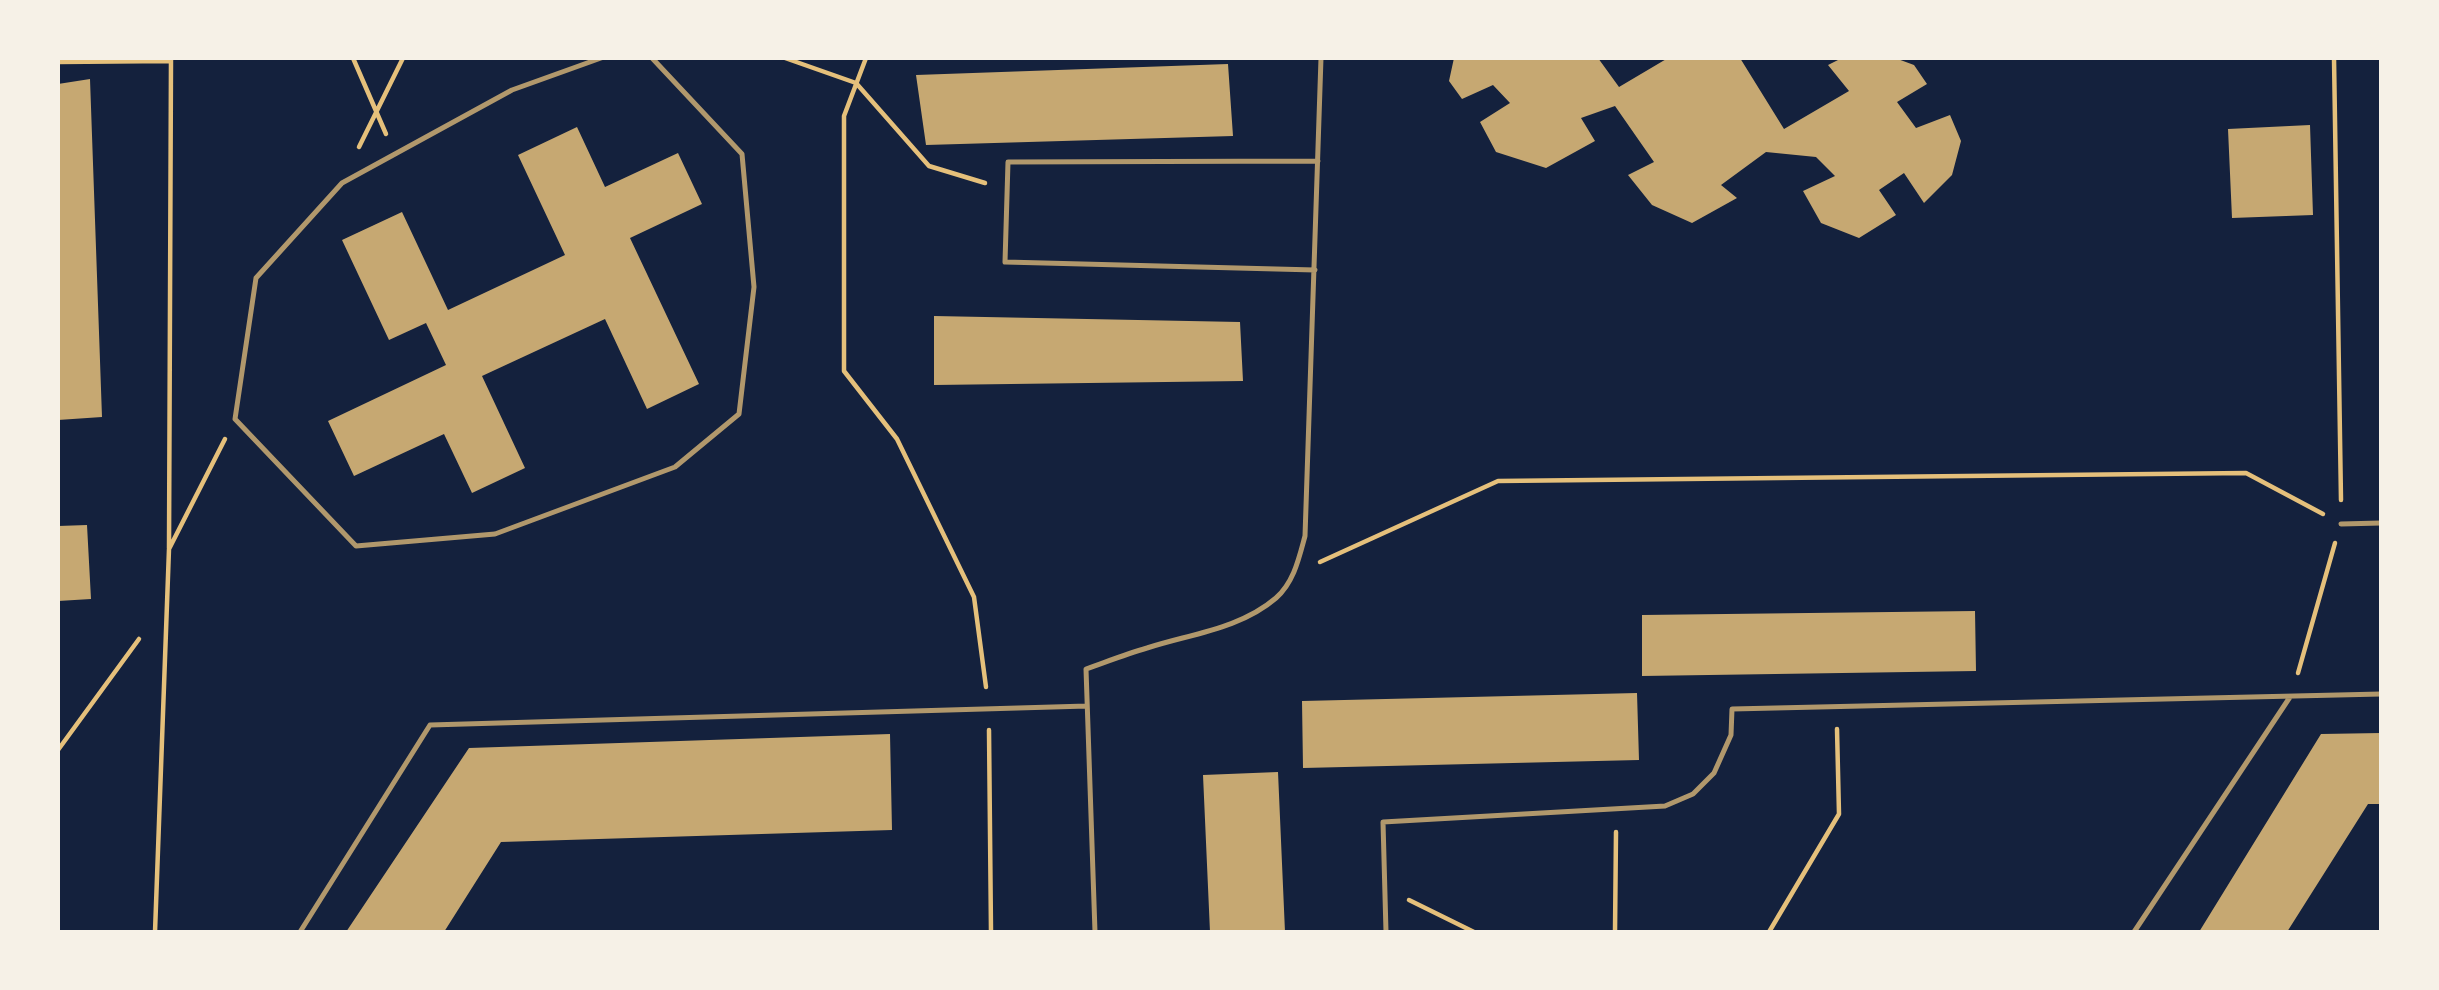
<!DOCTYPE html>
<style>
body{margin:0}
#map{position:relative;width:2439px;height:990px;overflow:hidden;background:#14213d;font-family:"Alegreya Sans",sans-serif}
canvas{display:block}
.frame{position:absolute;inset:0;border:60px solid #f6f1e7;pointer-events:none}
</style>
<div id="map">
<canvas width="2439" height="990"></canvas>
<div class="frame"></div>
</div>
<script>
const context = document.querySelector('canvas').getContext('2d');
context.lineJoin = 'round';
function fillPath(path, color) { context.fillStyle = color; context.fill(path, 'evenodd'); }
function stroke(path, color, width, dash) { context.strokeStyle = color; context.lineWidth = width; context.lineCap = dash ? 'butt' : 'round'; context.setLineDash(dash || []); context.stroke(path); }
const building = new Path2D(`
 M1454,58h144l21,29 49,-29h72l44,71 65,-38 -21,-26 14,-7h53l19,7 13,19 -30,18 19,26 34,-13 11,26 -9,34 -28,28 -20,-30 -25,17 17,25 -37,23 -38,-15 -18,-32 32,-15 -19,-19 -50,-5 -45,33 16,13 -45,25 -40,-18 -24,-30 26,-13 -39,-56 -34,12 14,23 -49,27 -50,-16 -16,-30 30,-19 -17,-18 -31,14 -13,-18z
 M1228,64l5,72 -307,9 -10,-70z
 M90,79l12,338 -44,3v-336z
 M2310,125l3,90 -81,3 -4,-89z
 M577,127l28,60 73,-34 24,51 -72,34 69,146 -52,25 -42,-90 -123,57 43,92 -53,25 -28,-59 -90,42 -26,-55 118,-56 -20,-42 -37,17 -47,-100 60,-28 46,98 117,-55 -47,-100z
 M934,316l306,6 3,59 -309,4z
 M87,525l4,74 -33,2v-75z
 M1975,611l1,60 -334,5v-61z
 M1637,693l2,67 -336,8 -1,-67z
 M2381,733v71h-13l-81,128h-88l122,-198z
 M890,734l2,96 -391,12 -57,90h-98l123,-184z
 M1278,772l7,160h-75l-7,-157z`);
const path = new Path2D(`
 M353,58l33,76
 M785,58l71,25 73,83 56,17
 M866,58l-22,58v255l53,68 77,158 12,90
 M2334,58l7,442
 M58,62l113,-1
 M359,147l44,-89
 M169,548l2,-490
 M1320,562l178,-81 748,-8 77,41
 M2298,673l37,-130
 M989,730l2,202
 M58,750l81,-111
 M1409,900l65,32
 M155,932l14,-383 56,-110
 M1615,932l1,-100
 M1769,932l70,-118 -2,-85`);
const service = new Path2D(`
 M601,58l-89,32 -170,93 -86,95 -21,141 121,127 139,-12 180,-67 64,-53 15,-127 -12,-133 -90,-96
 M1315,270l-310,-8 3,-100 310,-1
 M2341,524l40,-1
 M300,932l130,-207 657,-19
 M1095,932l-9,-263c20,-7 40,-15 61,-21 43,-14 93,-19 129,-50 18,-16 23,-40 29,-62l16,-478
 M1386,932l-3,-110 282,-16 28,-12 21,-21 17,-38 1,-26 649,-15
 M2134,932l156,-235`);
fillPath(building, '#c6a872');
stroke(path, '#e5c07b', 4.5);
stroke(service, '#b1986c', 5);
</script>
